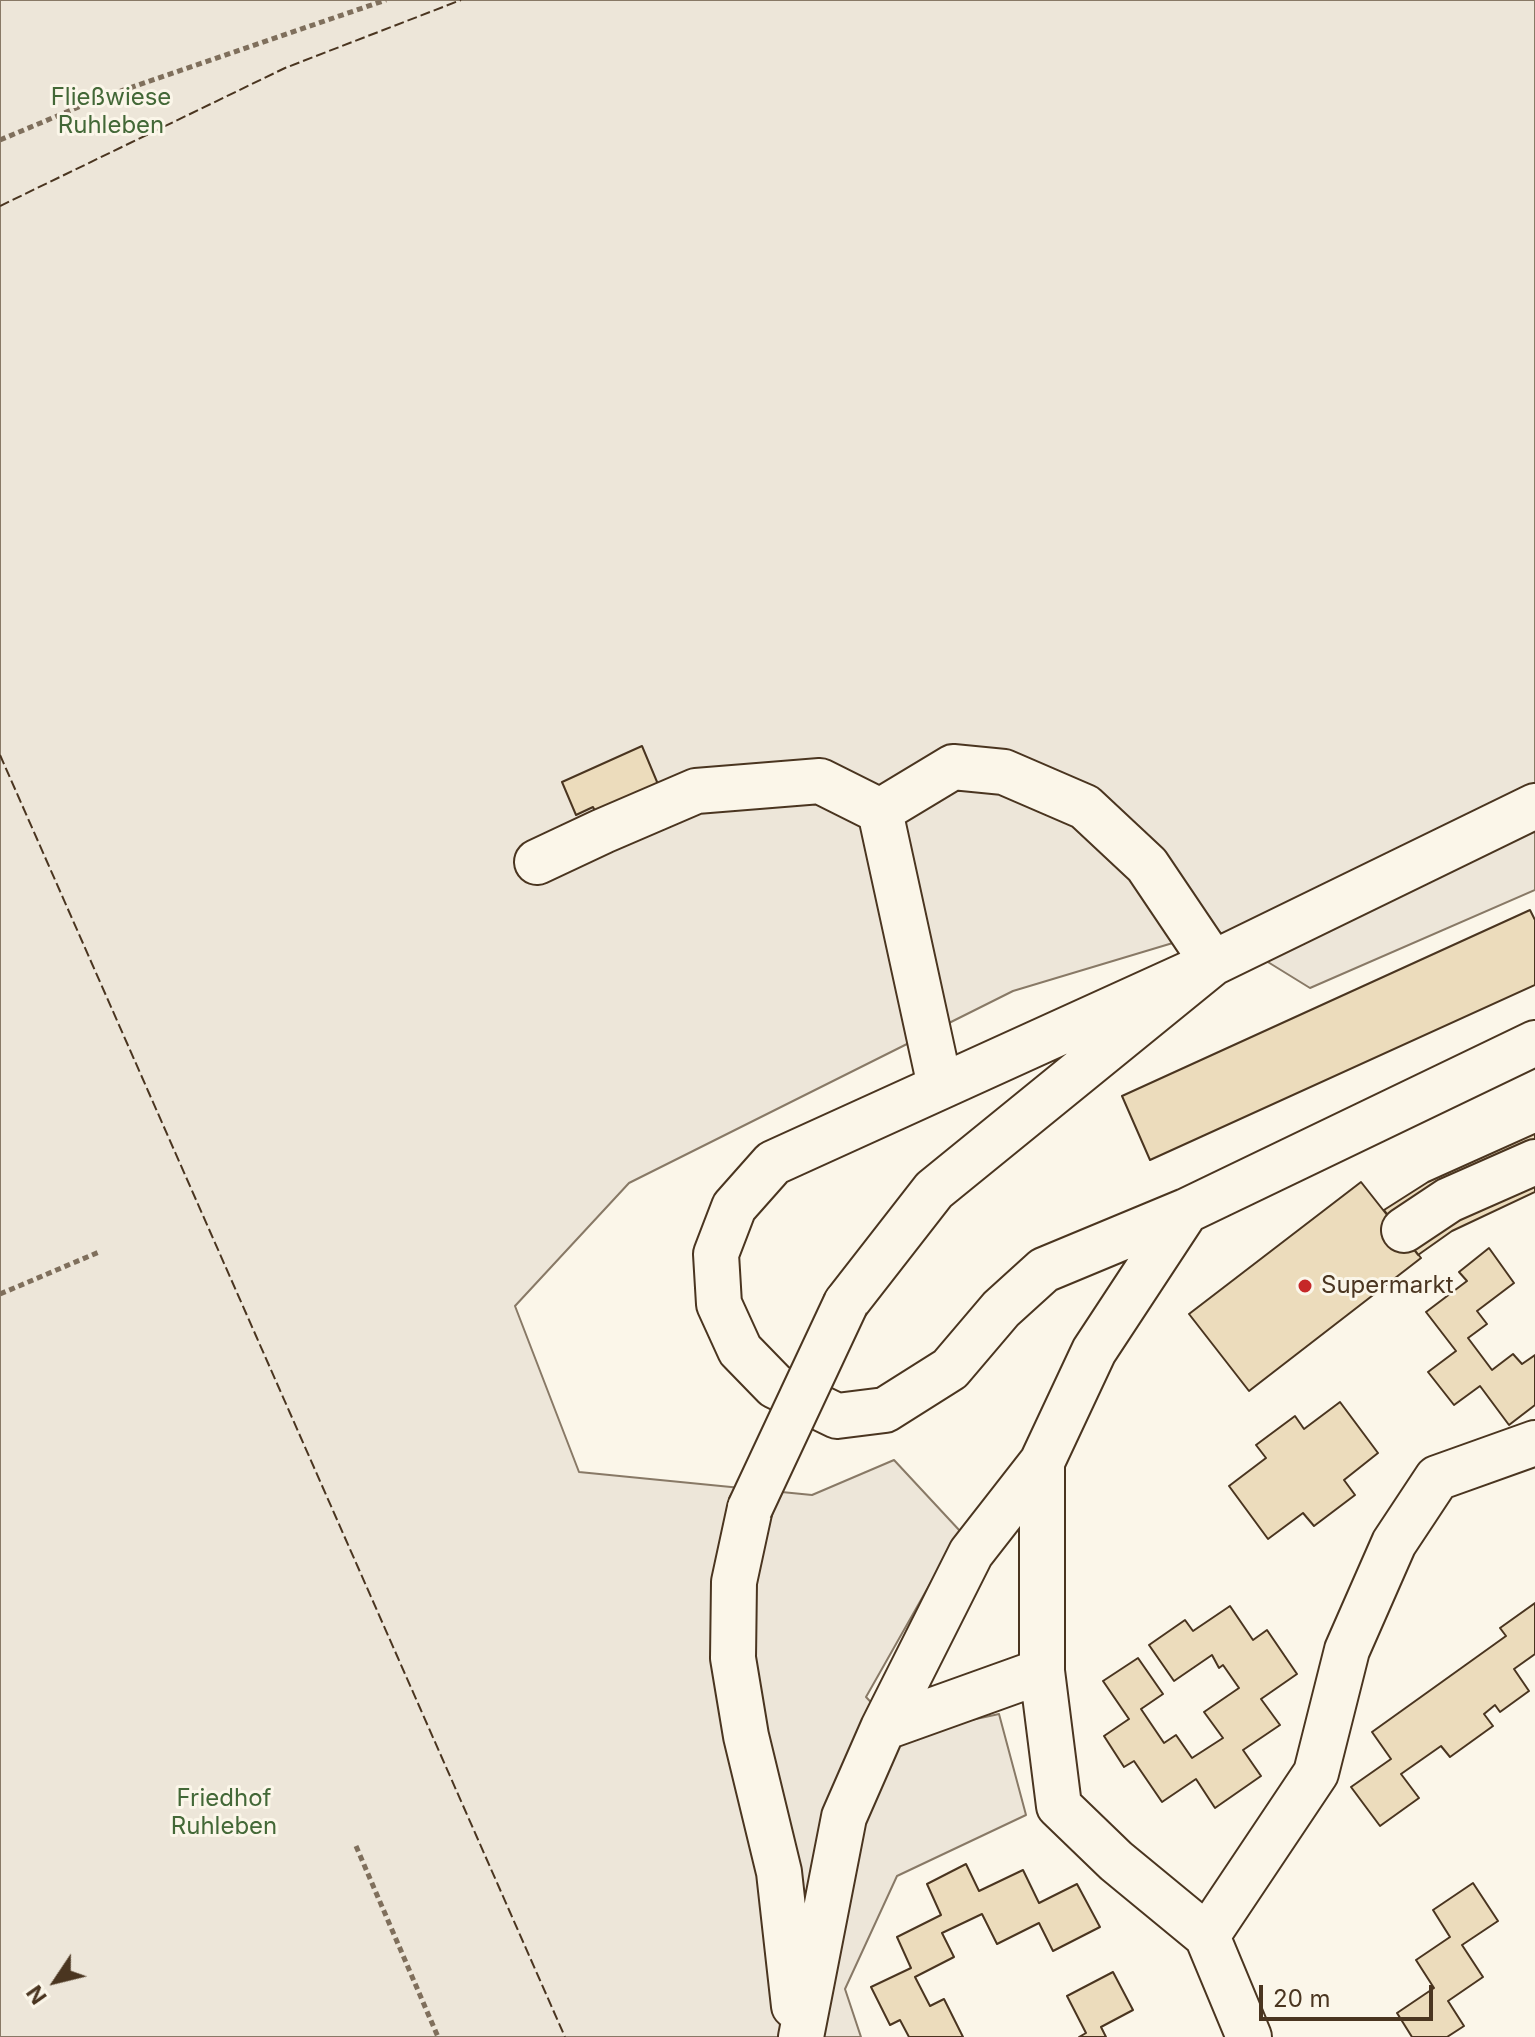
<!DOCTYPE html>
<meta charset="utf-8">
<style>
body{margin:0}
#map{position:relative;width:1535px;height:2037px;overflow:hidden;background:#fbf6e9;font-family:Inter,sans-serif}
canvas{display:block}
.north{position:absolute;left:16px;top:1941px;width:80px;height:80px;-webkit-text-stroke:6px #fbf6e9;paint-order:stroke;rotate:235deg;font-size:22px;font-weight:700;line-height:32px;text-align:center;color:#4a3520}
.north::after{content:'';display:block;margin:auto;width:28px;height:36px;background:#4a3520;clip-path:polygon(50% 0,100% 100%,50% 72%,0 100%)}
.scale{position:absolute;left:1259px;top:1985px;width:174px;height:36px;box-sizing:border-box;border:4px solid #4a3520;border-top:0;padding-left:10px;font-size:24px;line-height:28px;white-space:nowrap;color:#4a3520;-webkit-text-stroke:6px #fbf6e9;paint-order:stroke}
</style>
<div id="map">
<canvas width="1535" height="2037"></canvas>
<div class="north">N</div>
<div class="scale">20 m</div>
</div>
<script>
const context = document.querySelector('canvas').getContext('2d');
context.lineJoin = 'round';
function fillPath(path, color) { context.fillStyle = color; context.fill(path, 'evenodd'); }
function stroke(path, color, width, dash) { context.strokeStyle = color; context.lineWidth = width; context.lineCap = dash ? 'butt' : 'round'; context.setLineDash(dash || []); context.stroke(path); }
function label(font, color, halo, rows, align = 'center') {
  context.font = font + ' Inter,sans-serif'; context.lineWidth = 6; context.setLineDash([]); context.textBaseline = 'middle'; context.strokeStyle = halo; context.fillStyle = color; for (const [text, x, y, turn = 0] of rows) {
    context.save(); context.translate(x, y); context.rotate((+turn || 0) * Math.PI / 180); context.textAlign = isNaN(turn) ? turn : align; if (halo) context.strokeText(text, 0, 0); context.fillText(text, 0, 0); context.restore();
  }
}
const green = new Path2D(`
 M0,0h1535v890l-225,98 -94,-58 -203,61 -384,192 -114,123 64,166 233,23 82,-35 66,71 -94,166 36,38 97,-21 27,101 -129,61 -52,113 16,48h-861z`);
const building = new Path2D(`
 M642,746l18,43 -62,28 -5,-10 -17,8 -14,-33z
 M1530,910l5,10v65l-385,175 -28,-64z
 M1535,1134v58l-83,39 -34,24 -34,-45 44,-28z
 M1361,1182l60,76 -172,133 -60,-77z
 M1489,1248l25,35 -37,28 10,13 -19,14 24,32 21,-16 9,10 13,-9v50l-26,20 -29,-39 -26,19 -26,-33 28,-21 -30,-39 41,-31 -8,-9z
 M1340,1402l38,51 -34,27 11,15 -41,31 -11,-13 -35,26 -39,-53 37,-28 -10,-13 39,-29 9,13z
 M1535,1603v51l-21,15 15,22 -29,21 -5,-7 -11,9 9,12 -43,31 -9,-11 -40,28 18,24 -39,28 -29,-39 40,-28 -19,-27 134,-96 -6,-8z
 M1230,1606l23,34 14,-10 30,44 -36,25 19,26 -37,25 18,26 -46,32 -19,-29 -34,23 -28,-41 -10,6 -20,-31 25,-17 -26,-38 35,-23 25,36 -22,15 23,34 12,-8 16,23 31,-20 -19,-26 35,-24 -16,-23 -4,3 -7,-13 -38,26 -25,-36 36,-25 8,11z
 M966,1864l13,27 44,-21 16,33 38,-19 23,43 -47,24 -14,-28 -42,21 -15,-30 -40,19 12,24 -39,20 15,29 14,-7 19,38h-54l-9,-17 -10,5 -19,-38 40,-19 -14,-31 44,-22 -14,-31z
 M1473,1883l25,38 -36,24 21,32 -35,24 16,25 -17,11h-35l-15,-24 37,-25 -18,-28 34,-23 -17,-27z
 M1113,1972l20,38 -32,17 5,10h-27l7,-4 -19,-37z`);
const path = new Path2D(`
 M0,140l100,-42 286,-98
 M0,1294l99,-42
 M356,1846l82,191`);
const minor = new Path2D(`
 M1535,806l-322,157 -440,200 -39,44 -18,47 3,50 21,46 35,36 62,30 48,-6 65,-41 51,-60 43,-39 142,-59 349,-168
 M537,862l66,-31 93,-40 124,-10 60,30 60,275
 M1404,1230l45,-30 86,-38
 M846,1303l88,-113 279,-227 -66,-98 -62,-58 -81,-35 -51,-5 -73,44
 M750,1508l-16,74 -1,76 13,78 33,136 15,134
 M1042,1671l17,135 57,55 91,75 109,-163 31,-123 47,-107 43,-65 98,-35
 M883,1728l159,-57v-209
 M1207,1936l42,101
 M801,2037l43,-220 39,-89 88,-175 71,-91 52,-111 92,-140`);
const minorBridge = new Path2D(`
 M750,1508l96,-205`);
const fence = new Path2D(`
 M0,206l285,-138 176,-68
 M0,755l565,1282`);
const markers = [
 [1305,1286,8,"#c62828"]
];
const parkNames = [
 ["Fließwiese",111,98],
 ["Ruhleben",111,126],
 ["Friedhof",224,1799],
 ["Ruhleben",224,1827]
];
const poiNames = [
 ["Supermarkt",1321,1286]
];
fillPath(green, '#ede6d9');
stroke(green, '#887966', 2);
fillPath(building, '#ecdcbc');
stroke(building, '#4a3520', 2);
stroke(minor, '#4a3520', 48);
stroke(path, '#7f6f5c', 5, [6, 4]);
stroke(minor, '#fbf6e9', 44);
stroke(minorBridge, '#4a3520', 48, []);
stroke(minorBridge, '#fbf6e9', 44);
stroke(fence, '#4a3520', 2, [10, 4]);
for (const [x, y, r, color] of markers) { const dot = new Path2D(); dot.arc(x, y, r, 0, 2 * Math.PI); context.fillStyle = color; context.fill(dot); stroke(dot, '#fbf6e9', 3); }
label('24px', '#436837', '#fbf6e9', parkNames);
label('24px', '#4a3520', '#fbf6e9', poiNames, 'left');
</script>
